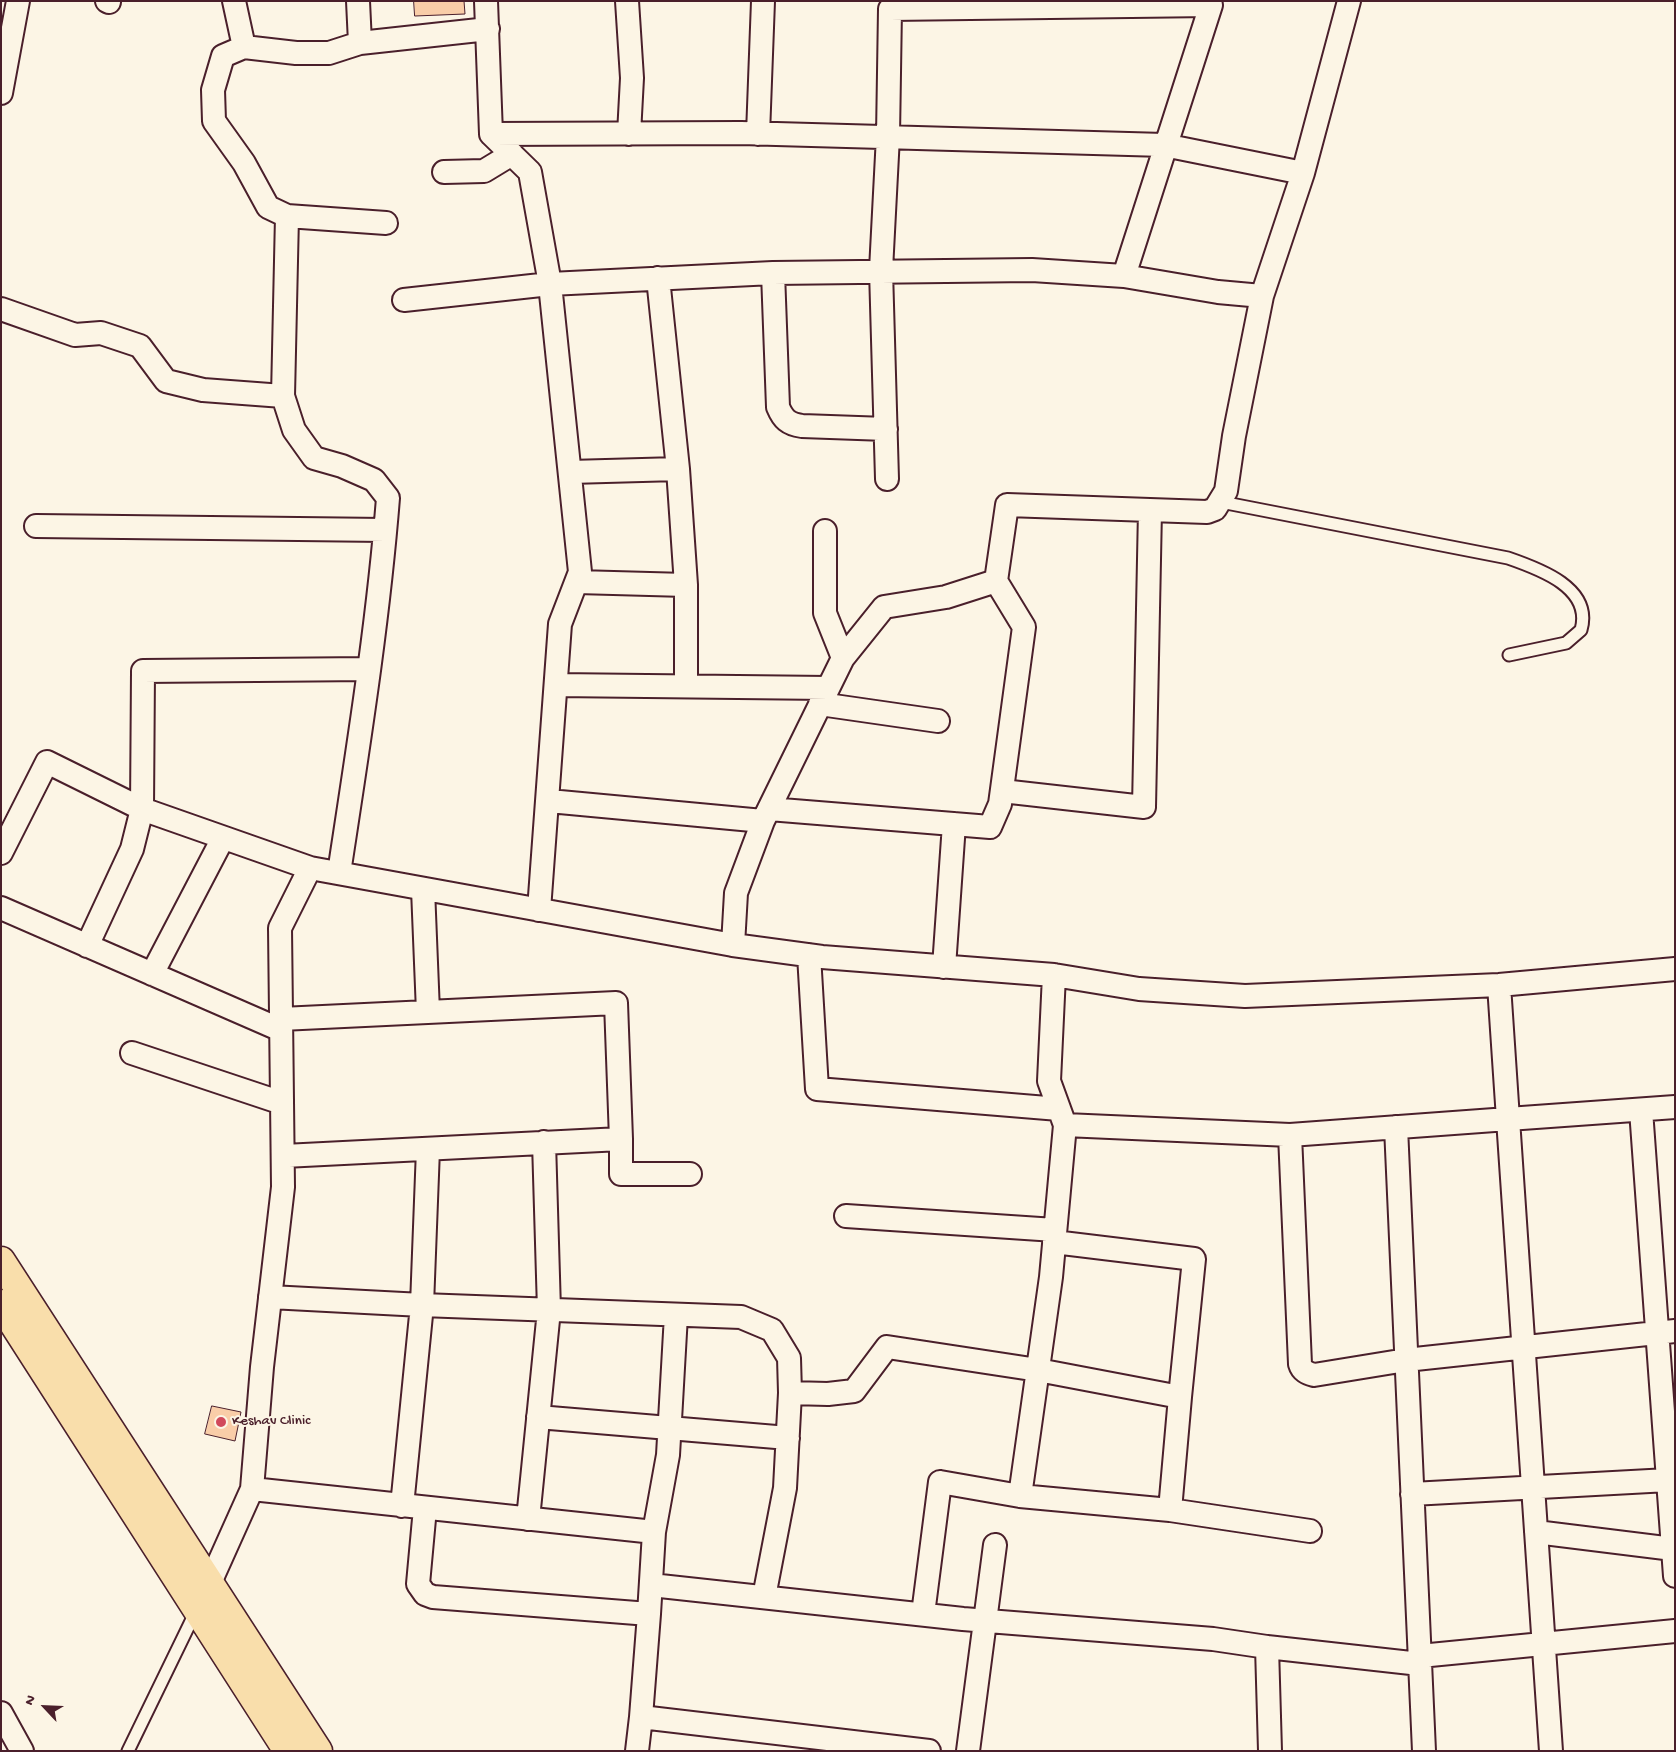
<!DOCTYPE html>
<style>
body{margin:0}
#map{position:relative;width:1676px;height:1752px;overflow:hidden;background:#fcf5e5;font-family:"Gochi Hand",sans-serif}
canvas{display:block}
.frame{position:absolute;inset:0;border:2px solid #4a1f2b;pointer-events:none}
.north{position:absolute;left:20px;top:1682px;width:50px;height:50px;-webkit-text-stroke:4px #fcf5e5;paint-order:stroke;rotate:295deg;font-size:14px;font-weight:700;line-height:20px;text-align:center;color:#4a1f2b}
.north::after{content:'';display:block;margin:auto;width:18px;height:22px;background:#4a1f2b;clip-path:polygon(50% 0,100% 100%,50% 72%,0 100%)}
</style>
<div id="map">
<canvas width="1676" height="1752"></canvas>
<div class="frame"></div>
<div class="north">N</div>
</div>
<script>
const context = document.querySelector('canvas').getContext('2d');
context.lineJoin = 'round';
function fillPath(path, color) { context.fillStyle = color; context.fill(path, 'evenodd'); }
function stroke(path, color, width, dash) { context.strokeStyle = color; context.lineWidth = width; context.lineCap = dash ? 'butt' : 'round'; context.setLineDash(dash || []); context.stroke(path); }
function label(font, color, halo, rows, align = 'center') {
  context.font = font + ' "Gochi Hand",sans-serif'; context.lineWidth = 4; context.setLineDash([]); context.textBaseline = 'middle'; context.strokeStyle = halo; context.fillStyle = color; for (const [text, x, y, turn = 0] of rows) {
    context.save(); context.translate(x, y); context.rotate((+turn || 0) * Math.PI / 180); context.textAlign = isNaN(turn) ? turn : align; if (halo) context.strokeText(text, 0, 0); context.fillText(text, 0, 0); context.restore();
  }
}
const building = new Path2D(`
 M414,1h50l1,13 -50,2z
 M212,1406l29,6 -6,29 -30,-7z`);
const lane = new Path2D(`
 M1221,502l287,56c32,11 85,30 73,72l-15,13 -57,12
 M128,1751l68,-140`);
const street = new Path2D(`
 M107,1l2,1
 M234,1l10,46
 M358,1l2,42
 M486,1l5,133 250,-1 423,12 139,28
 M627,1l5,77 -3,56
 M1,93l17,-92
 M491,134l39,38 20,112 223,-11 259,-3 92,6 94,16 44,4
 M758,134l5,-133
 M444,172l40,-1 28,-17
 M287,216l-19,-9 -24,-44 -30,-42 -1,-31 10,-34 21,-9 52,6h33l31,-10 128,-14
 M773,273l5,134c5,12 10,17 24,19l84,3
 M658,278l20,191 8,116v101
 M404,300l146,-16 30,288 -20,52 -21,286
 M1,309l74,26 26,-2 39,13 26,35 37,9 80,6 11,34 20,28 28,8 32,14 14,18c-10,126 -30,250 -49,375
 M283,396l4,-180 99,7
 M570,472l108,-3
 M887,479l-6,-209 7,-134 2,-127 321,-4 -87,271
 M36,526l349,4
 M825,531v82l18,45
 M577,582l109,3
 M556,685l272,3
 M820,704l118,17
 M1002,791l142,16 6,-297
 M549,801l214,20
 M769,809l221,18 10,-23 24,-177 -28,-46
 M1,853l46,-91 95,47 1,-138 226,-2
 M423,889l5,123
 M1,908l280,122
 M733,945l89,12 232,18 85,14 106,7 254,-11 176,-16
 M87,946l45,-97 10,-40 168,59
 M809,955l8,134 242,20
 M944,967l10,-143
 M152,974l71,-136
 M281,1019l335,-16 5,136
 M132,1053l150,50
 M1641,1110l34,466
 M1065,1125l225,10 218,-16 -9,-134
 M1396,1127l28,624
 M1290,1135l10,229c2,7 7,9 14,11l92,-15 269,-29
 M284,1156l337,-17v35h69
 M846,1216l209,14
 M270,1297l152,8 6,-156
 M538,1417l250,21
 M252,1489l402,43 14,-77 8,-140
 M1412,1494l256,-14
 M1020,1496l31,-219 14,-152 -16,-44 5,-106
 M402,1506l20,-201 319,12 31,13 17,28 1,35
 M425,1508l-7,76 7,10 8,3 216,17 5,-82
 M1170,1510l140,21
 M528,1519l21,-209 -5,-168
 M1536,1532l137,17
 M651,1585l312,34 250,20 54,8 3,104
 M204,1596l48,-107 10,-122 21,-180 -3,-259 30,-60 423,77 3,-52 27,-72 80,-163 41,-51 62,-10 50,-16 11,-76 200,7 8,-3 11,-18 8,-55 28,-140 41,-123 46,-172
 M764,1597l21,-109 5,-95 38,1 26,-3 33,-44 151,23 142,27 14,-138 -140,-17
 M649,1614l-8,103 288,34
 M923,1614l17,-132 80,14 150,14 10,-113
 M1267,1647l153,17
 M1420,1656l255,-25
 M1,1713l21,38
 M637,1751l4,-34
 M968,1751l27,-206
 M1551,1751l-43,-632 167,-12`);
const primary = new Path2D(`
 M1,1261l317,490
 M1,1304l287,447`);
const markers = [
 [221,1422,6,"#d1495b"]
];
const poiNames = [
 ["Keshav Clinic",232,1422]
];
fillPath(building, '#f9cda8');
stroke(building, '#4a1f2b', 1);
stroke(lane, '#4a1f2b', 15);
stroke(street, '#4a1f2b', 26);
stroke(primary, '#4a1f2b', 31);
stroke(lane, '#fcf5e5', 11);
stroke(street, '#fcf5e5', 22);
stroke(primary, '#f9deab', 28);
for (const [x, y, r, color] of markers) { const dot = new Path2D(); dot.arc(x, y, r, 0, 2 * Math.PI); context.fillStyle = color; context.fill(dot); stroke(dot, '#fcf5e5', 2); }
label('15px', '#4a1f2b', '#fcf5e5', poiNames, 'left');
</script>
